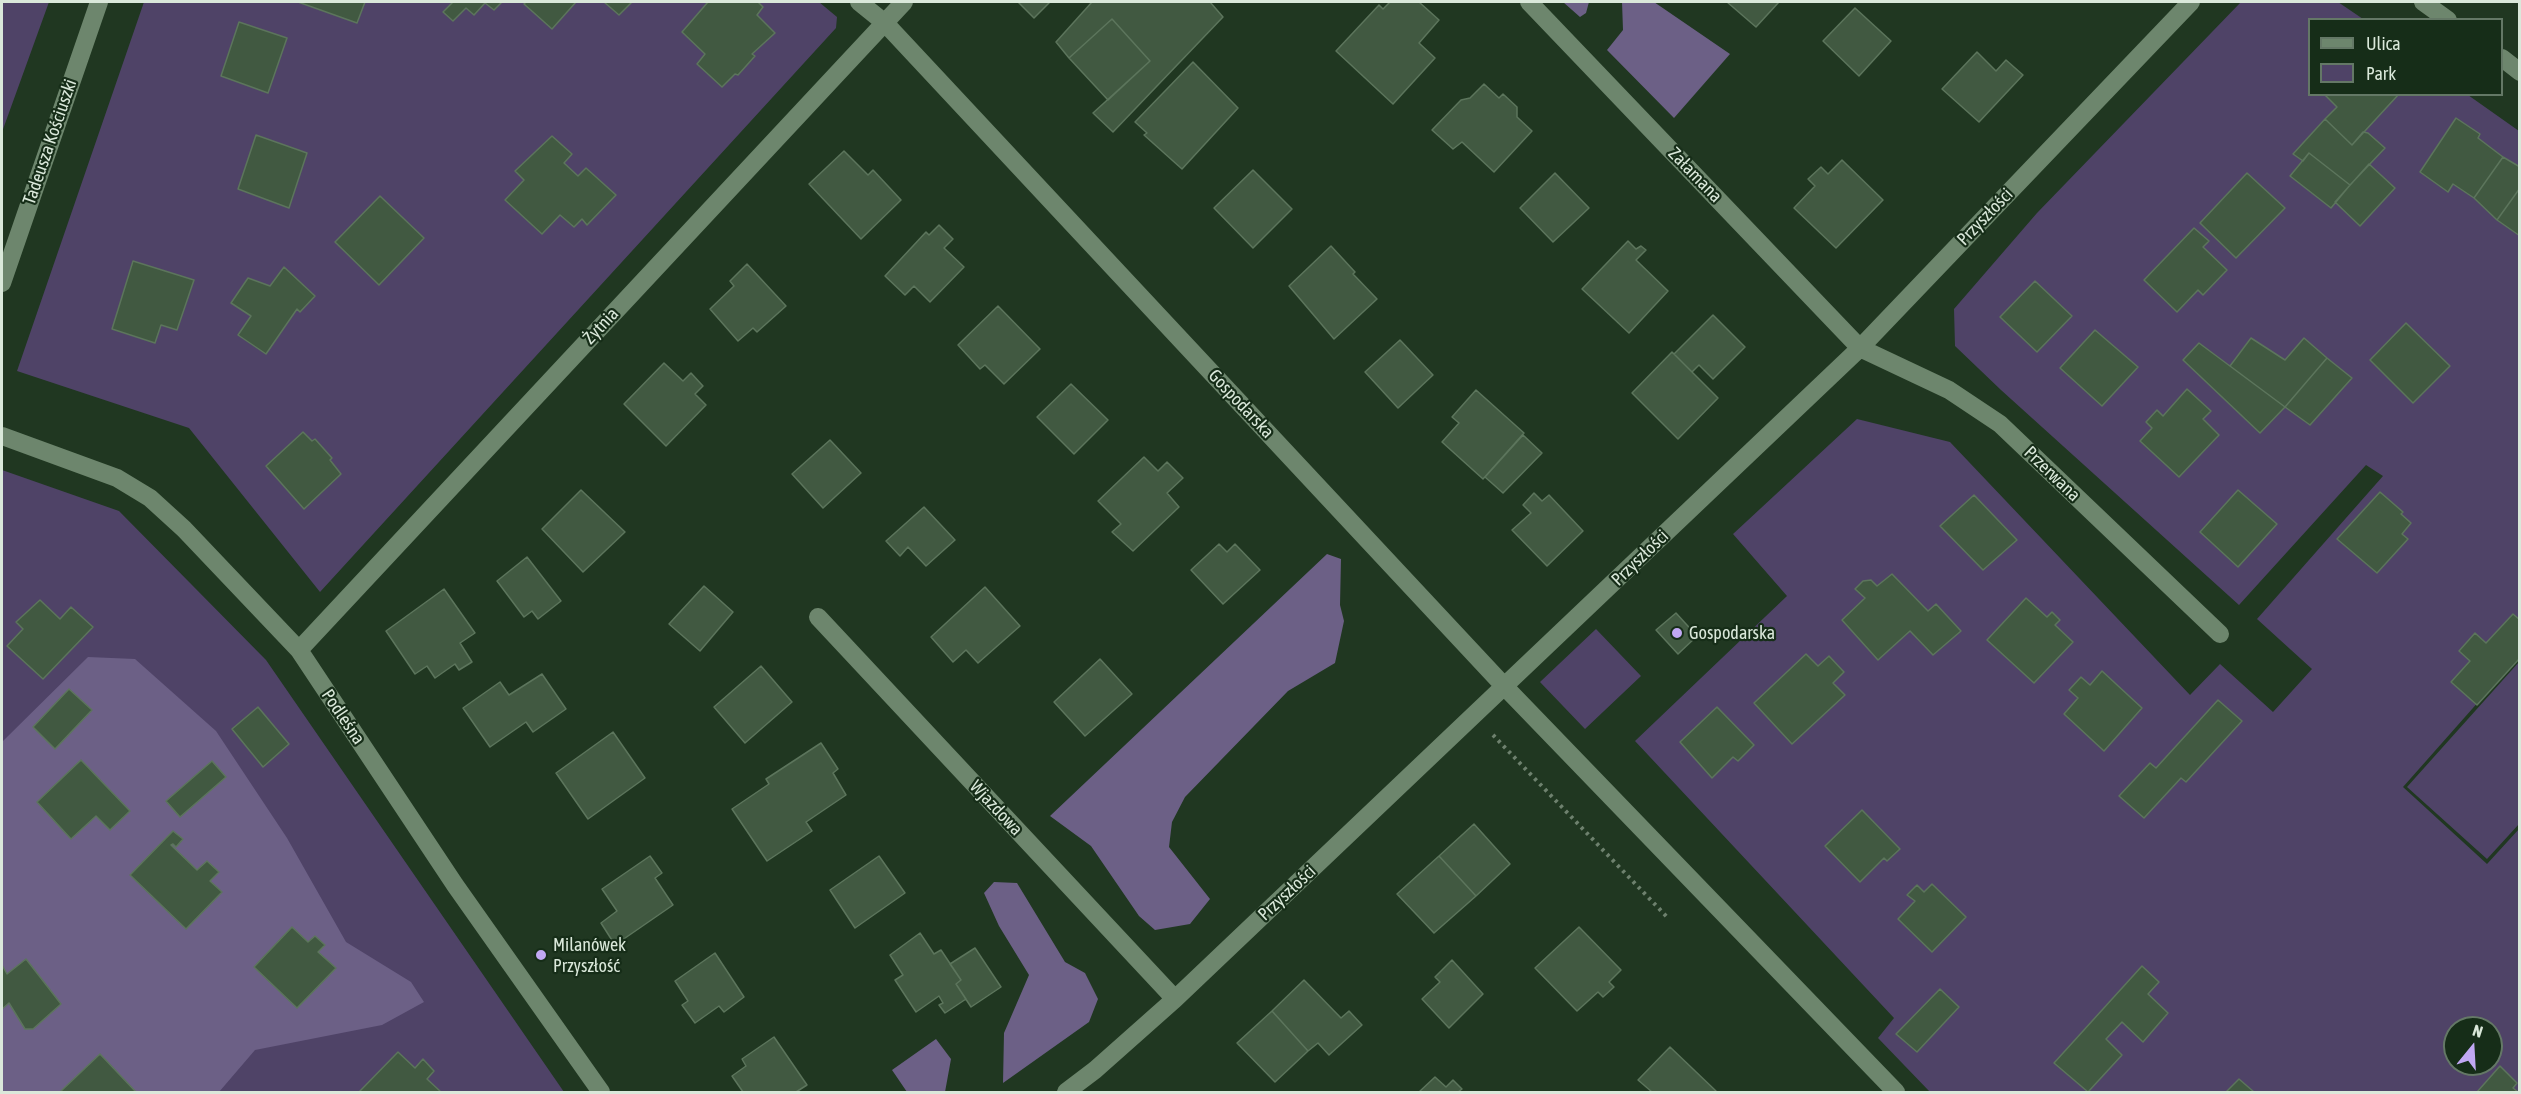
<!DOCTYPE html>
<meta charset="utf-8">
<style>
body{margin:0}
#map{position:relative;width:2521px;height:1094px;overflow:hidden;background:#203721;font-family:"Asap Condensed",sans-serif}
canvas{display:block}
.frame{position:absolute;inset:0;border:3px solid #dae8da;pointer-events:none}
.legend{position:absolute;left:2308px;top:18px;width:195px;height:78px;box-sizing:border-box;background:#162d18;border:2px solid #647866;margin:0;padding:8px 10px;list-style:none;font-size:18px;color:#dae8da}
.legend li{display:flex;align-items:center;gap:12px;height:30px}
.legend b{width:30px;border:2px solid #647866}
.north{position:absolute;left:2443px;top:1016px;width:60px;height:60px;box-sizing:border-box;background:#162d18;border:2px solid #647866;border-radius:50%;rotate:18deg;font-size:16px;font-weight:700;line-height:24px;text-align:center;color:#dae8da}
.north::after{content:'';display:block;margin:auto;width:21px;height:27px;background:#c1a8f3;clip-path:polygon(50% 0,100% 100%,50% 72%,0 100%)}
</style>
<div id="map">
<canvas width="2521" height="1094"></canvas>
<div class="frame"></div>
<ul class="legend">
<li><b style="height:8px;background:#6d866d"></b>Ulica</li>
<li><b style="height:16px;background:#4f4367"></b>Park</li>
</ul>
<div class="north">N</div>
</div>
<script>
const context = document.querySelector('canvas').getContext('2d');
context.lineJoin = 'round';
function fillPath(path, color) { context.fillStyle = color; context.fill(path, 'evenodd'); }
function stroke(path, color, width, dash) { context.strokeStyle = color; context.lineWidth = width; context.lineCap = dash ? 'butt' : 'round'; context.setLineDash(dash || []); context.stroke(path); }
function label(font, color, halo, rows, align = 'center') {
  context.font = font + ' "Asap Condensed",sans-serif'; context.lineWidth = 4.5; context.setLineDash([]); context.textBaseline = 'middle'; context.strokeStyle = halo; context.fillStyle = color; for (const [text, x, y, turn = 0] of rows) {
    context.save(); context.translate(x, y); context.rotate((+turn || 0) * Math.PI / 180); context.textAlign = isNaN(turn) ? turn : align; if (halo) context.strokeText(text, 0, 0); context.fillText(text, 0, 0); context.restore();
  }
}
const green = new Path2D(`
 M2,2h47l-47,130z
 M144,2h675l18,15 -1,11 -516,564 -131,-164 -172,-57z
 M2241,2h97l25,17 -53,1v74l158,1 51,36v525l-116,131 84,77 32,-35v263h-589l-52,-54 16,-20 -259,-277 152,-145 -54,-62 124,-115 93,23 240,253 30,-31 53,48 39,-43 -55,-50 126,-143 -17,-11 -127,140 -238,-215 -46,-44 -1,-37 83,-96zM2455,1028h36v36h-36z
 M2,470l117,41 147,149 298,432h-562z
 M1596,629l45,47 -56,53 -45,-47z
 M2519,662v162l-32,35 -80,-72z`);
const forest = new Path2D(`
 M1563,2h26l-3,11 -6,4z
 M1622,2h32l76,52 -56,64 -67,-68 16,-20z
 M1327,554l14,5 -1,46 4,16 -9,42 -47,28 -103,106 -13,25 -3,25 41,52 -20,25 -35,6 -16,-14 -48,-70 -41,-30z
 M88,657l47,2 81,72 71,107 59,104 65,40 13,20 -42,23 -127,25 -36,42h-217v-350z
 M994,882l23,1 48,79 20,11 13,26 -9,23 -86,61 1,-50 25,-58 -30,-49 -15,-33z
 M936,1039l15,20 -6,33h-38l-15,-22z`);
const building = new Path2D(`
 M298,2h67l-8,21z
 M453,2h49l-8,8 -9,-7 -11,12 -8,-7 -13,13 -10,-9z
 M526,2h50l-24,27 -28,-25z
 M604,2h28l-13,13z
 M708,2h50l5,5 -6,8 18,18 -23,21 3,2 -17,19 -3,-1 -13,13 -25,-23 8,-10 -23,-22z
 M1018,2h32l-16,16z
 M1092,2h118l13,15 -110,115 -20,-19 57,-52 -38,-42 -43,39 -13,-16z
 M1390,2h29l20,18 -20,23 16,15 -42,46 -57,-53 43,-46 4,4z
 M1727,2h52l-23,25z
 M1855,8l36,33 -32,35 -36,-35z
 M1112,19l38,42 -42,39 -39,-42z
 M239,22l48,16 -19,55 -47,-17z
 M1977,52l19,19 10,-11 17,15 -44,47 -37,-33z
 M1193,62l45,46 -56,61 -38,-34 3,-2 -12,-11z
 M1484,84l15,14 4,-4 14,13v10l15,14 -38,41 -32,-30 -9,7 -21,-19 29,-30 9,-2z
 M2324,94h75l-47,51 -27,-26 12,-12z
 M2456,118l24,16 -2,4 25,19 -29,41 -21,-14 -5,8 -28,-20z
 M2325,119l27,26 11,-13 5,1 17,15 -35,37 -41,-32 -6,8 -10,-7z
 M256,135l51,18 -18,55 -51,-19z
 M552,136l20,18 -8,9 14,13 8,-8 30,27 -29,30 -5,-6 -8,8 -14,-12 -18,19 -37,-34 19,-20 -9,-9z
 M844,151l24,24 5,-5 28,30 -40,39 -52,-55z
 M2309,153l41,32 -19,23 -41,-32z
 M2503,157l17,10v21l-23,32 -23,-22z
 M1842,160l41,40 -47,48 -42,-40 21,-22 -7,-7 13,-12 7,7z
 M2369,164l26,24 -35,38 -25,-24z
 M1253,170l39,39 -39,39 -39,-40z
 M1555,173l34,35 -36,34 -33,-34z
 M2247,173l38,35 -49,50 -36,-35z
 M2520,188v48l-23,-16z
 M380,196l44,42 -45,47 -44,-43z
 M939,225l14,14 -9,9 20,19 -34,35 -16,-16 -9,9 -20,-19 41,-44 3,3z
 M2194,228l15,13 -6,6 24,23 -24,25 -5,-5 -21,22 -33,-32z
 M1628,241l8,8 5,-3 5,4 -10,10 32,31 -39,42 -47,-44z
 M1331,246l24,26 -2,2 24,25 -43,40 -45,-53z
 M133,261l61,19 -17,50 -16,-5 -6,18 -43,-14z
 M747,264l39,42 -29,26 -4,-4 -15,13 -28,-32 24,-23 -4,-5z
 M284,267l31,29 -15,16 -3,-3 -31,45 -28,-19 13,-19 -20,-13 17,-25 22,8z
 M2035,281l37,35 -35,36 -37,-35z
 M998,306l42,43 -36,35 -19,-19 -5,4 -22,-24z
 M1713,315l32,32 -32,32 -14,-14 -7,7 -18,-18z
 M2406,323l44,43 -37,37 -43,-43z
 M2095,330l43,37 -36,39 -42,-38z
 M2251,338l34,22 19,-22 23,20 -42,49 -55,-41z
 M1400,340l33,35 -35,33 -33,-36z
 M2199,343l86,64 -25,26 -77,-73z
 M1672,352l46,46 -40,41 -46,-46z
 M2327,358l25,20 -42,47 -25,-18z
 M664,363l19,18 8,-8 12,13 -8,8 11,11 -40,41 -42,-42z
 M1071,384l37,36 -34,34 -37,-37z
 M2187,389l24,22 -8,8 16,16 -40,42 -39,-36 12,-13 -6,-6 11,-12 6,6z
 M1476,390l48,43 -41,46 -41,-37 17,-19 -7,-6z
 M303,432l9,9 3,-2 17,19 -2,2 11,14 -37,35 -38,-43z
 M1523,435l19,18 -39,40 -18,-16z
 M830,440l31,33 -38,35 -31,-34z
 M1144,457l14,14 9,-9 16,16 -16,15 12,14 -46,44 -21,-19 9,-8 -23,-23z
 M581,490l44,42 -42,40 -41,-43z
 M2238,490l39,34 -39,43 -38,-35z
 M2380,492l23,20 -2,2 10,9 -9,11 6,5 -31,34 -40,-34z
 M1534,493l8,8 7,-6 34,36 -36,35 -35,-36 19,-17 -8,-8z
 M1974,495l43,45 -34,30 -43,-44z
 M924,507l31,33 -29,26 -18,-19 -8,9 -14,-15z
 M1219,544l8,8 8,-8 25,26 -37,34 -32,-34z
 M527,557l34,44 -23,18 -6,-8 -8,6 -27,-36z
 M1892,574l36,37 8,-7 25,27 -28,24 -23,-24 -32,29 -36,-40 23,-22 -10,-9 8,-8 8,-1 6,6z
 M704,586l29,26 -33,39 -31,-27z
 M985,587l35,39 -42,37 -12,-13 -13,12 -22,-25z
 M444,589l31,44 -15,10 12,19 -13,8 -4,-6 -20,14 -8,-12 -12,8 -29,-43z
 M2026,598l21,19 5,-5 8,8 -5,5 18,17 -39,41 -47,-43z
 M40,600l20,19 11,-12 22,20 -50,52 -36,-33 16,-17 -7,-7z
 M1676,613l21,23 -19,18 -22,-24z
 M2513,614l7,6v38l-43,47 -26,-23 19,-21 -11,-10 16,-18 11,10z
 M1806,654l12,12 11,-10 15,16 -11,11 12,12 -53,49 -38,-41z
 M1100,659l32,35 -47,42 -31,-34z
 M761,666l31,36 -47,41 -31,-36z
 M2102,671l40,37 -38,43 -40,-37 14,-16 -9,-8 12,-13 9,8z
 M542,674l24,35 -33,23 -7,-10 -36,25 -27,-39 37,-26 9,13z
 M69,689l23,21 -37,39 -22,-22z
 M2218,700l24,21 -56,61 -5,-4 -37,40 -25,-22 31,-33 6,5z
 M258,707l31,37 -26,23 -31,-38z
 M1717,707l37,38 -16,16 -5,-4 -21,21 -32,-36z
 M613,732l32,46 -57,41 -32,-46z
 M821,743l17,26 -5,4 13,22 -40,27 6,9 -45,30 -35,-52 37,-25 -3,-5z
 M81,760l49,51 -20,19 -14,-14 -25,23 -34,-37z
 M212,761l14,16 -46,40 -14,-16z
 M1862,810l38,39 -13,12 -3,-3 -24,24 -35,-36z
 M1474,824l36,40 -34,32 -37,-40z
 M173,831l10,8 -7,8 -3,-3 -2,1 26,25 10,-9 12,11 -9,9 12,11 -36,37 -56,-54z
 M650,856l12,17 -7,5 18,27 -58,40 -14,-22 16,-12 -15,-22z
 M879,856l26,37 -50,35 -25,-38z
 M1439,856l37,40 -42,37 -37,-39z
 M1932,884l34,33 -34,35 -34,-33 17,-18 -8,-6 10,-10 7,7z
 M292,927l16,15 7,-6 10,9 -7,7 18,16 -39,40 -43,-41z
 M1579,927l42,43 -12,12 5,5 -11,10 -5,-5 -21,19 -42,-43z
 M920,933l14,21 7,-4 20,30 -5,4 10,15 -21,14 -6,-8 4,-2 -4,-7 -23,16 -21,-32 8,-5 -13,-20z
 M975,948l26,39 -30,20 -15,-23 5,-4 -11,-16z
 M715,953l29,44 -20,15 -5,-6 -24,17 -13,-18 6,-4 -13,-20z
 M26,959l35,45 -28,25h-8l-16,-26 -7,6v-44l5,9z
 M1452,960l31,34 -34,34 -27,-29 18,-17 -5,-5z
 M2142,966l17,16 -11,12 20,19 -25,29 -21,-20 -16,17 16,16 -34,37 -34,-29z
 M1304,980l37,38 8,-7 13,14 -33,30 -11,-12 -10,8 -36,-40z
 M1940,989l19,18 -42,45 -21,-18z
 M1272,1011l36,40 -33,31 -38,-39z
 M774,1037l33,48 -11,7h-53l-11,-16 14,-10 -4,-7z
 M1670,1047l46,44 -1,1h-63l-14,-12z
 M398,1052l17,16 8,-9 11,12 -7,8 14,13h-82z
 M100,1054l36,38h-76z
 M2500,1066l17,17 -4,5 5,4h-41z
 M1435,1077l11,10 7,-7 9,9 -4,3h-39z
 M2239,1079l15,13h-28z`);
const path = new Path2D(`
 M1493,735l175,183`);
const minor = new Path2D(`
 M859,2l26,21 620,664 391,405
 M1529,2l331,346 89,42 51,34 220,210
 M2423,2l25,18
 M2502,58l18,14
 M2,283l97,-281
 M2,436l115,42 33,20 34,31 115,121 156,235 146,207
 M818,617l357,382
 M299,650l605,-648
 M1066,1092l29,-22 80,-71 685,-651 331,-346`);
const markers = [
 [1677,633,6,"#c1a8f3"],
 [541,955,6,"#c1a8f3"]
];
const streetNames = [
 ["Tadeusza Kościuszki",50,142,-71],
 ["Załamana",1695,175,46],
 ["Przyszłości",1985,217,-46],
 ["Żytnia",601,326,-47],
 ["Gospodarska",1241,404,47],
 ["Przerwana",2052,474,44],
 ["Przyszłości",1640,558,-44],
 ["Podleśna",343,717,56],
 ["Wjazdowa",996,808,47],
 ["Przyszłości",1287,893,-43]
];
const poiNames = [
 ["Gospodarska",1689,633],
 ["Milanówek",553,945],
 ["Przyszłość",553,966]
];
fillPath(green, '#4f4367');
fillPath(forest, '#6c6086');
fillPath(building, '#415941');
stroke(building, '#5c755c', 1.5);
stroke(path, '#6e816e', 4, [3, 4.5]);
stroke(minor, '#6d866d', 18);
for (const [x, y, r, color] of markers) { const dot = new Path2D(); dot.arc(x, y, r, 0, 2 * Math.PI); context.fillStyle = color; context.fill(dot); stroke(dot, '#162d18', 2); }
label('18px', '#dae8da', '#162d18', streetNames);
label('18px', '#dae8da', '#162d18', poiNames, 'left');
</script>
